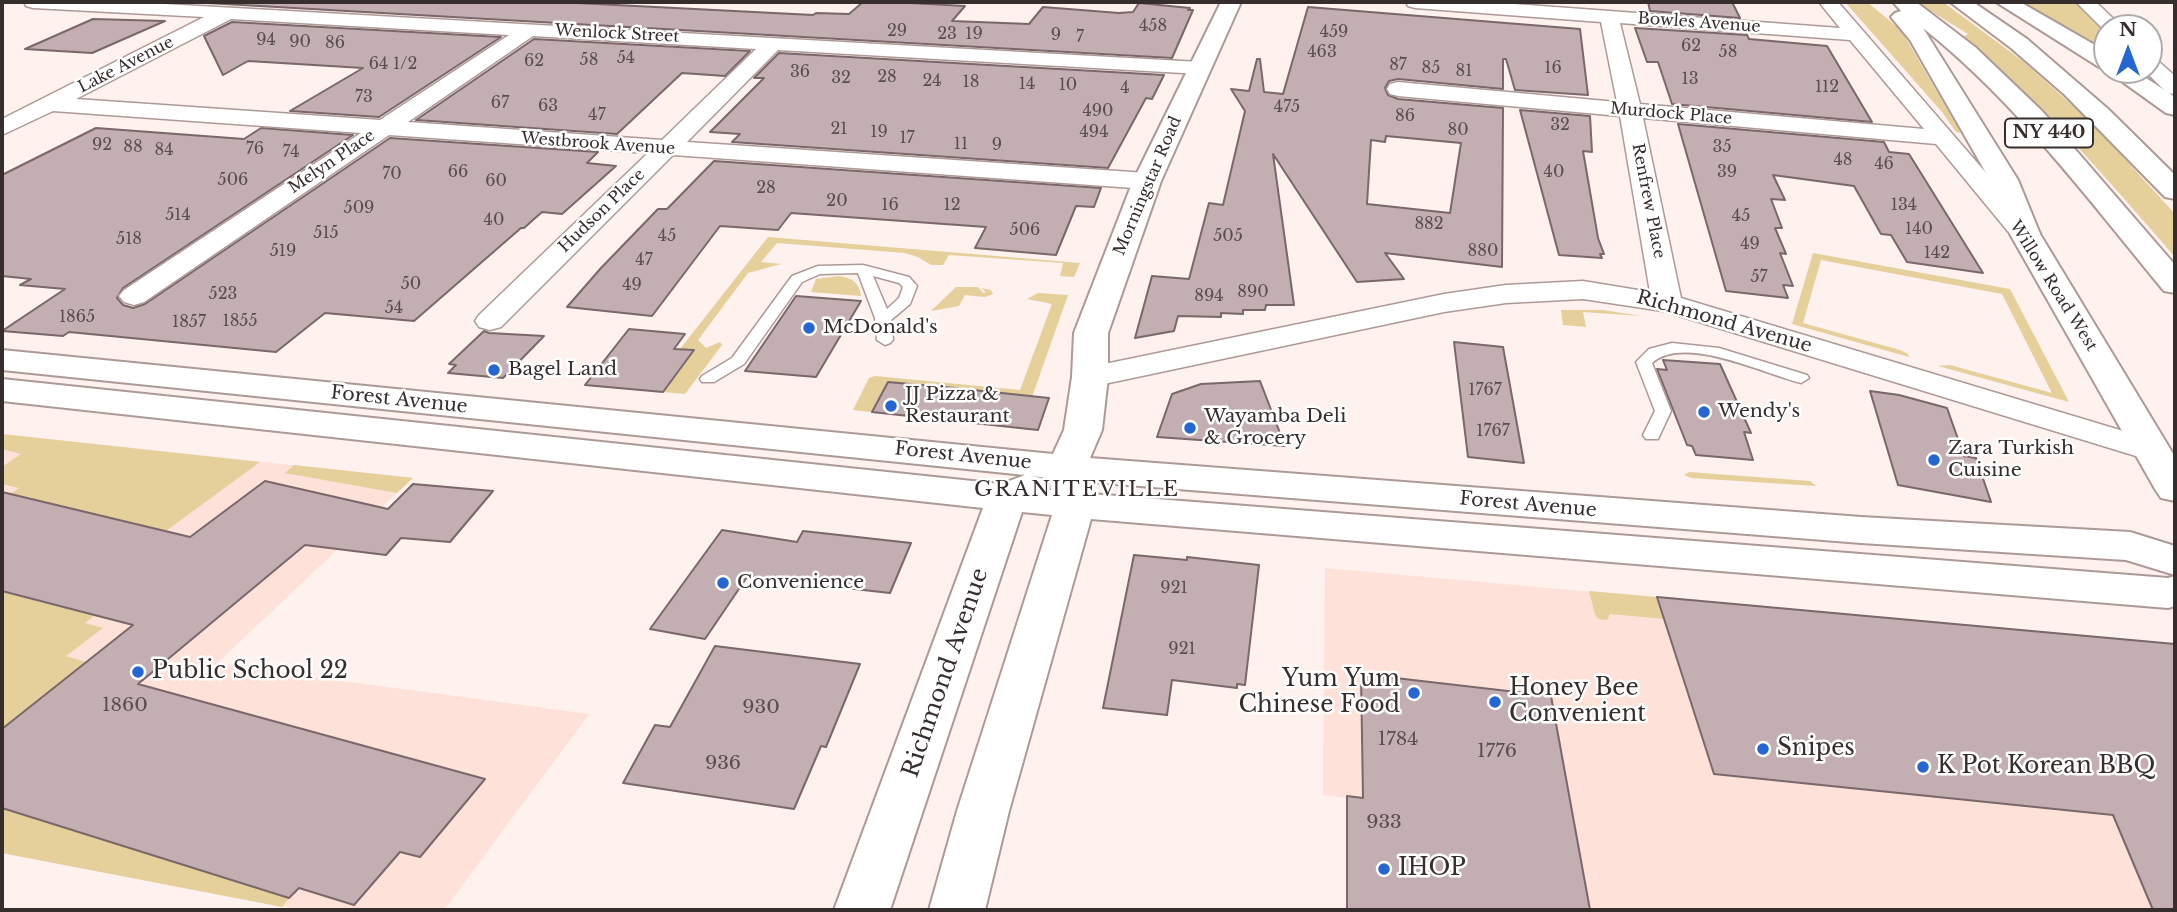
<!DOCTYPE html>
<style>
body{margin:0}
#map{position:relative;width:2177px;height:912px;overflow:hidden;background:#fef1ee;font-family:"Libre Baskerville",serif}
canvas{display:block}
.frame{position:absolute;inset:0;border:4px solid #362e2c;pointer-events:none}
.north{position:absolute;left:2093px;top:14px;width:70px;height:70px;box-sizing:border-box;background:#fff;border:2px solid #afabab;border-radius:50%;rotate:0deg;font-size:19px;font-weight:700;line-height:28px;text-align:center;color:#362e2c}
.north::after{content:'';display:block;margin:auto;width:24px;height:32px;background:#2566d2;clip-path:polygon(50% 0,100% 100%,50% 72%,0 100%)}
</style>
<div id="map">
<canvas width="2177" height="912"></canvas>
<div class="frame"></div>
<div class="north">N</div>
</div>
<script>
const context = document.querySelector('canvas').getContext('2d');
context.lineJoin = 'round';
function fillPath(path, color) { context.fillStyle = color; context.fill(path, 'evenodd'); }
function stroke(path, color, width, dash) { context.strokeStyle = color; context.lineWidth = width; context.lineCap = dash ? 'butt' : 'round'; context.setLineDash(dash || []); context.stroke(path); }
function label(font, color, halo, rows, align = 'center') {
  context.font = font + ' "Libre Baskerville",serif'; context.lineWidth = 5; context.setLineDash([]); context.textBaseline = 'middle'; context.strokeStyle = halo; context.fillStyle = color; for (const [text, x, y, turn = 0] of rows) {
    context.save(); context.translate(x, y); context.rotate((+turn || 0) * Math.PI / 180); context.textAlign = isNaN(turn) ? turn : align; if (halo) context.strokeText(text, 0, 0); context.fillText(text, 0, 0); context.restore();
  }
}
const built = new Path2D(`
 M2,434l411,44 -197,186 373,50 -145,196h-143l-299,-57z
 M1325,568l850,76v266h-585l-15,-85 -252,-30z`);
const green = new Path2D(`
 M1845,2h22l34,28 60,103 -5,-1 -14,-20z
 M1916,2h27l81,60 67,60 84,92v43c-67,-77 -133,-155 -212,-220l5,-3z
 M2017,2h61l29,29v20z
 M768,237l312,26 -6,14 -14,-1 3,-13 -114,-8 -6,10h-12l-13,-8 -13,-4 -128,-10 -16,19 20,2 -33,9 -50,67 8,8 14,-6 2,3 -37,49 -22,-2 31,-41 -14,-2z
 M1813,253l197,36 59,113 -131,-36 12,-1 102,28 -50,-99 -181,-34 -18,63 97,27 8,4 1,3 -117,-33z
 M839,276c13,2 20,6 22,20l-50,-4 5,-13z
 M956,287h22l5,6 3,-1 -5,-4 10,2 2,4 -8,3 -20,-2 -6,11 -28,5z
 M1038,293l30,2 -36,102 -143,-15 -17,30 -19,-2 16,-32 6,-2 145,14 32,-86 -25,-5z
 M1561,310h42l38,6 -58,-4 3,15 -23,-2z
 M2,434l258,28 -94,69 -156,-37 9,-6 -17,-4v-17l19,-13 -19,-5z
 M294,465l119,13 -16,15 -112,-20z
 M1689,472l121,9 6,5 -125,-8 -7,-3z
 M2,591l93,24 -10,8 18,5 -37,28 20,6 -84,67z
 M1589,591l68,6 8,22 -55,-5 -3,6 -9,-1 -3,-5z
 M2,808l287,90 -7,9 -280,-54z`);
const building = new Path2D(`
 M189,2h368l256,13 3,-2 33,1 14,-12h28l74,4 -13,15 77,3 14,-17 76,6 14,-1 6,-9 51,5 -2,2h5l-21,48z
 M1648,2h84l8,16 -90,-7z
 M1308,7l272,22 8,66 -73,-5 -9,-31h-3v30l-105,-10 -9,2 -4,7 3,7 10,4 105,9 -1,159 -117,-14 19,26 -47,3 -84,-128 21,151h-28l-1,5h-22v4l-22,-1v4l-43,-1 -4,15 -39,7 17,-62 37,3 20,-76 14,2 22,-94 -14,-22 18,2 8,-32h3l4,33 19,2zM1386,136l75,7 -11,70 -83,-9 4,-64 14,2z
 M93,19l72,2 -73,32 -67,-4z
 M232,22l269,15 -122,80 -89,-6 73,-43 -115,-7 -25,14 -19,-39z
 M1635,28l112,7 2,4 78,7 45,76 -200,-18 -14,-42h-11z
 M534,39l216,12 -25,25 -43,-3 -65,61 -201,-14z
 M779,53l385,22 -12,24 -6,-1 -38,70 -376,-26 8,-8 -30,-2 54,-54h-10z
 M1520,110l70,6 2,36 -9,-1 15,87 6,16h-4l2,4 -43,-3z
 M1678,124l206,18 5,10 20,2 74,119 -76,-11 -16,-27 -10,-1 -27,-48 -81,-11 12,25 -14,-1 11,29h-7l11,26 -6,-1 13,33 -10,-1 5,13 -62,-7z
 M96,128l148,11 17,-11 92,7 -230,153 -6,10 6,7 10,3 12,-4 245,-166 208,14 -11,11 29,3 -54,48 -20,-2 -18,16h-3l-107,93 -89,-8 -49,39 -207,-20 -6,4 -61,-5 63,-42 -45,-4 11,-6 -29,-3v-101z
 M714,161l387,27 -7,19 -18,-1 -20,49 -81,-7 11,-21 -195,-14 -13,17 -58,-4 -68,90 -85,-9 34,-39 57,-59h9z
 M796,296l65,5 -45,76 -71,-6z
 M629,329l56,5 -11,15 20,1 -31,42 -78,-7z
 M484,331l5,2 55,3 -41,42 -55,-5 8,-8 -7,-1z
 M1454,342l49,5 21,116 -56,-6z
 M1663,360l57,4 31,69 -7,-1 9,28 -57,-5 -4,-9 -5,-1 -30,-76 10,1z
 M1260,381l25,65 -128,-9 15,-43 29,-10z
 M888,382l66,6 95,10 -11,32 -166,-18z
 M1870,391l29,4 48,13 17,48 12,2 15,44 -93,-17z
 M265,481l123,28 25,-25 80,7 -43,51 -49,-4 -15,17 -81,-10 -167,139 347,95 -65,78 -20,-5 -46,53 -55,-17 -10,10 -287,-90v-79l131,-104 -131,-34v-99l188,45z
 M722,530l75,12 6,-11 108,12 -21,50 -143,-16 -42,62 -55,-10z
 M1134,555l53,5v-3l72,8 -14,120 -8,-1v4l-65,-8 -5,35 -64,-7z
 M1657,597l518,47v266h-22l-40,-95 -399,-41z
 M715,646l145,18 -34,83 -5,-1 -27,63 -171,-26 32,-58 15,2z
 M1361,674l190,22 39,214h-243v-114l16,2z`);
const service = new Path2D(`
 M863,265l46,12 8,9 -7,18 -19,16 2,20 -3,3 -5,2 -8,-5 -2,-22 -17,-45 -38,1 -18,8 -58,82 -30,18h-12l-2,-3 2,-3 30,-18 60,-82 26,-10zM873,276l26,7 4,4 -4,11 -12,11z
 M1672,343l47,5 88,27 2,3 -8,5c-37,-9 -117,-49 -149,-20l19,48 -13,28h-12l-3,-4 12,-24 -19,-49 13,-13z`);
const minor = new Path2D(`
 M24,2h104l1072,60 7,2 4,4 -4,4 -7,2 -422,-24 -91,92 460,31 9,3 4,5 -4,5 -9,3 -474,-34 -172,172 -11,3 -11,-3 -4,-6 4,-6 169,-162 -259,-18 -245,167 -10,3 -10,-3 -5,-6 5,-6 237,-157 -308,-22 -51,24v-16l202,-102 -171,-9 -7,-2zM231,19l278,16 -129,85 -304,-21zM533,36l223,13 -94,91 -254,-18z
 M1406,2h81l353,26 -21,-26h19l201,232 -4,6 -10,2 -10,-2 -79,-96 -293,-26 38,180 482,145 5,7 -5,7 -12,3 -12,-3 -476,-146 -80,-12 -77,4 -62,9 -354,75 -11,-3 -5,-7 5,-7 11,-3 354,-73 62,-9 77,-4 67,11 -30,-176 -222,-20 -8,-2 -3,-5 3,-5 8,-2 219,20 -16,-80 -186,-14 -7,-2zM1620,23l230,17 74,89 -284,-25z
 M2076,2h20l27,26h-16l-1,4z
 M2149,57l7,2 19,17v18l-8,-1 -23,-23h5z`);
const secondary = new Path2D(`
 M1221,2h20l-80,179 -53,152v44l-6,53 -12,28 771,59 269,15 45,14v29l-49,-15 -265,-17 -772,-61 3,12 1076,84 7,-2v30l-7,2 -1077,-89 -82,292 -24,99h-56l28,-99 95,-296 -30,-3 -132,398h-56l149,-402 -981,-107v-22l999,105 24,-9 -1023,-105v-20l1051,104 11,-24 8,-53 2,-44 59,-152zM1031,476l18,2 2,12 -6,-1 -4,-11z
 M2025,225l11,3 4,6 135,223v44l-14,-3 -6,-9 -145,-255 4,-6z`);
const motorway = new Path2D(`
 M1893,2h23l59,45 67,64 133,154v28l-11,-2c-76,-92 -147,-188 -241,-263l95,152 22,54 -4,6 -11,3 -11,-3 -24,-60 -80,-140 -19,-23 4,-4 6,-2z
 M1950,2h23l54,37 81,70 67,66v24l-10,-2 -100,-102 -54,-47z
 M1996,2h24l87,50v17l-8,-2z
 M2106,70h28l41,27v18l-9,-2z`);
const markers = [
 [809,328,7,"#2566d2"],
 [494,370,7,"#2566d2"],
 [891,406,7,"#2566d2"],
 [1704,412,7,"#2566d2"],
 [1190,428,7,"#2566d2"],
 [1934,460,7,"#2566d2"],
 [723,583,7,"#2566d2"],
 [138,672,7,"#2566d2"],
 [1414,693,7,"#2566d2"],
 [1495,702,7,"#2566d2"],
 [1763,749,7,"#2566d2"],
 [1923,767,7,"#2566d2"],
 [1384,869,7,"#2566d2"]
];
const farStreetnames = [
 ["Bowles Avenue",1699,23,4],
 ["Wenlock Street",617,34,3],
 ["Lake Avenue",126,65,-27],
 ["Murdock Place",1671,114,5],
 ["Westbrook Avenue",598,144,4],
 ["Melyn Place",332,162,-34],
 ["Morningstar Road",1148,186,-67],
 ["Renfrew Place",1648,201,79],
 ["Hudson Place",602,211,-44],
 ["Willow Road West",2053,286,58]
];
const numberNames = [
 ["458",1153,26],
 ["29",897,31],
 ["459",1334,32],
 ["23",947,34],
 ["19",974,34],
 ["9",1056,35],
 ["7",1080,37],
 ["94",266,40],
 ["90",300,42],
 ["86",335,43],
 ["62",1691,46],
 ["463",1322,52],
 ["58",1728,52],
 ["54",626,58],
 ["58",589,60],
 ["62",534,61],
 ["64 1/2",393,64],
 ["87",1398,65],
 ["85",1431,68],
 ["16",1553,68],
 ["81",1464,71],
 ["36",800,72],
 ["28",887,77],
 ["32",841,78],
 ["13",1690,79],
 ["24",932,81],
 ["18",971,82],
 ["14",1027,84],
 ["10",1068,85],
 ["112",1827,87],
 ["4",1125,88],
 ["73",364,97],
 ["67",500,103],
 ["63",548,106],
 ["475",1287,107],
 ["490",1098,111],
 ["47",597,115],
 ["86",1405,116],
 ["32",1560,125],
 ["21",839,129],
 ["80",1458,130],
 ["19",879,132],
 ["494",1094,132],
 ["17",907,138],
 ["11",961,144],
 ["92",102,145],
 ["9",997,145],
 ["88",133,147],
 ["35",1722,147],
 ["76",255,149],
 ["84",164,150],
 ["74",291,152],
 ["48",1843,160],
 ["46",1884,164],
 ["66",458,172],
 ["40",1554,172],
 ["39",1727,172],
 ["70",392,174],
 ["506",233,180],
 ["60",496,181],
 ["28",766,188],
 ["20",837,201],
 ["16",890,205],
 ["12",952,205],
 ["134",1904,205],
 ["509",359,208],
 ["514",178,215],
 ["45",1741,216],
 ["40",494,220],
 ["882",1429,224],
 ["140",1919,229],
 ["506",1025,230],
 ["515",326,233],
 ["45",667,236],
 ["505",1228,236],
 ["518",129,239],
 ["49",1750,244],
 ["519",283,251],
 ["880",1483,251],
 ["142",1937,253],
 ["47",644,260],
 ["57",1759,277],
 ["50",411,284],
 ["49",632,285],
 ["890",1253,292],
 ["523",223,294],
 ["894",1209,296],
 ["54",394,308],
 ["1865",77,317],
 ["1855",240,321],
 ["1857",189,322],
 ["1767",1485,390],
 ["1767",1493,431],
 ["921",1174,588],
 ["921",1182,649]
];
const shields = [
 [2049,133,88]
];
const shieldNames = [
 ["NY 440",2049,133]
];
const streetNames = [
 ["Richmond Avenue",1724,322,16],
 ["Forest Avenue",399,400,6],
 ["Forest Avenue",963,456,6],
 ["Forest Avenue",1528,505,5]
];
const poiNames = [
 ["McDonald's",823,328],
 ["Bagel Land",508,370],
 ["JJ Pizza &",905,395],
 ["Restaurant",905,417],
 ["Wendy's",1718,412],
 ["Wayamba Deli",1204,417],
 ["& Grocery",1204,439],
 ["Zara Turkish",1948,449],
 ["Cuisine",1948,471],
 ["Convenience",737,583]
];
const nearNumbernames = [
 ["1860",125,706],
 ["930",761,708],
 ["1784",1398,740],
 ["1776",1497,752],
 ["936",723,764],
 ["933",1384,823]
];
const neighbourhoodNames = [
 ["GRANITEVILLE",1077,490]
];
const nearPoinames = [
 ["Public School 22",152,672],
 ["Yum Yum",1400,680,"right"],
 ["Chinese Food",1400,706,"right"],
 ["Honey Bee",1509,689],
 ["Convenient",1509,715],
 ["Snipes",1777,749],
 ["K Pot Korean BBQ",1937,767],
 ["IHOP",1398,869]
];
const nearStreetnames = [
 ["Richmond Avenue",946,673,-71]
];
fillPath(built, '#fee1d9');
fillPath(green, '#e5cf9b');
fillPath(building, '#c3afb2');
stroke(building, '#7a676a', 2);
stroke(service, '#ad9a96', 3);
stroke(minor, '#ad9a96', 3);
stroke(secondary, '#ad9a96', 4);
stroke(motorway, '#ad9a96', 4);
fillPath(service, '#fff');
fillPath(minor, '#fff');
fillPath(secondary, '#fff');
fillPath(motorway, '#fff');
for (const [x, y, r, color] of markers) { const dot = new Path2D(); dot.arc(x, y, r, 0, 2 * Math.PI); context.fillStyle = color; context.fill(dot); stroke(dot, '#fff', 2.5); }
label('16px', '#362e2c', '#fff', farStreetnames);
label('16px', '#594e4e', null, numberNames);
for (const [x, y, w] of shields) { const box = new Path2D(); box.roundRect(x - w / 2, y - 14.5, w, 29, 5); context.fillStyle = '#fff'; context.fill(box); stroke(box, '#362e2c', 2); }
label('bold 18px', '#362e2c', null, shieldNames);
label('19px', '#362e2c', '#fff', streetNames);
label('19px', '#362e2c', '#fff', poiNames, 'left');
label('19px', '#594e4e', null, nearNumbernames);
context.letterSpacing = '2px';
label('21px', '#362e2c', '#fff', neighbourhoodNames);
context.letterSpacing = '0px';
label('23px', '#362e2c', '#fff', nearPoinames, 'left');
label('23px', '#362e2c', '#fff', nearStreetnames);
</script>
